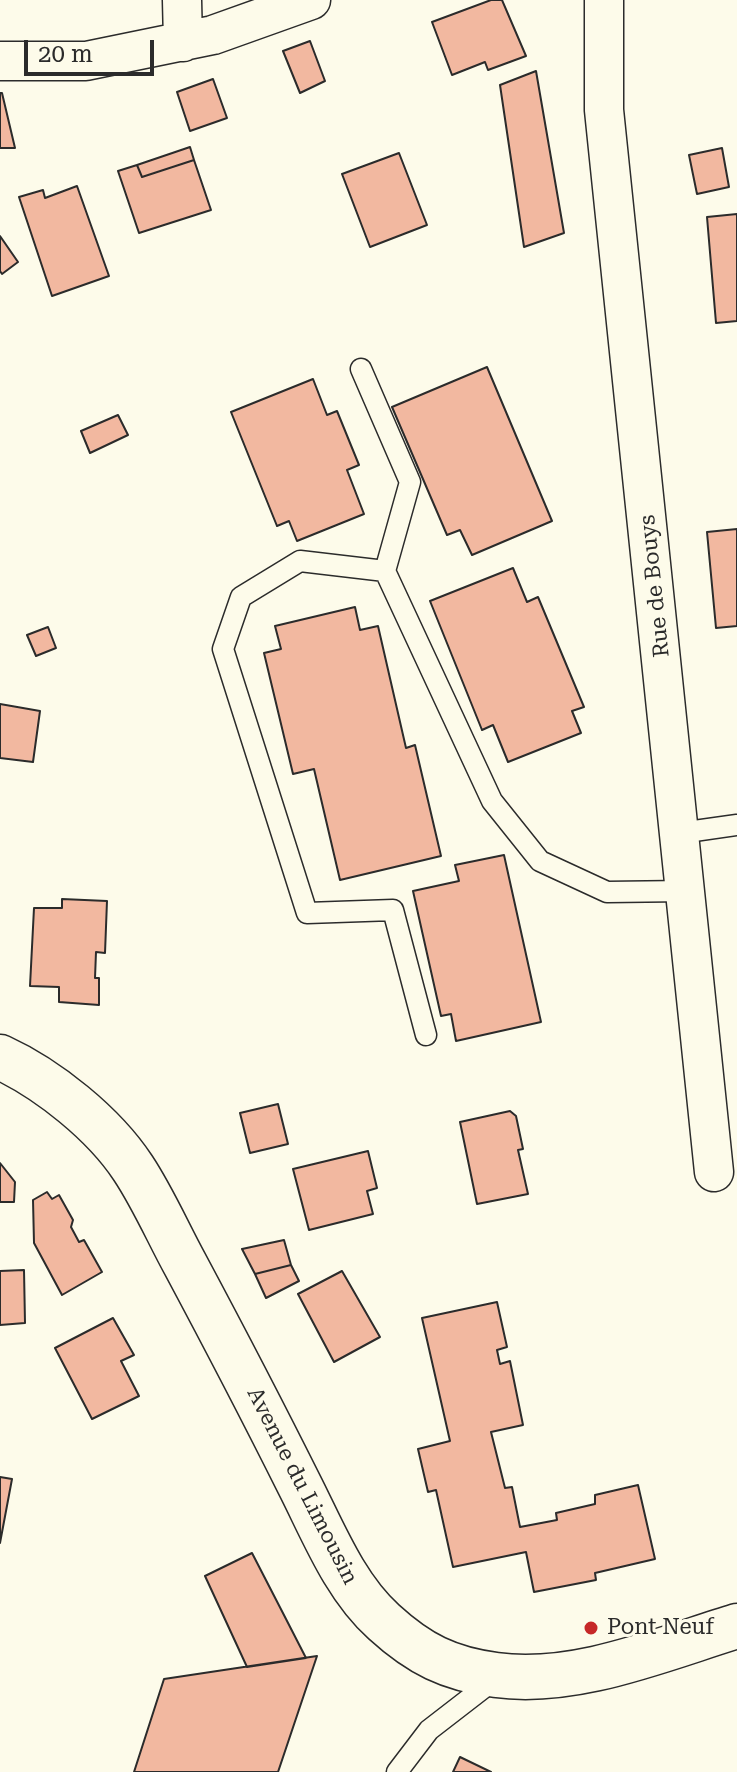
<!DOCTYPE html>
<style>
body{margin:0}
#map{position:relative;width:737px;height:1772px;overflow:hidden;background:#fdfbea;font-family:"Roboto Serif",serif}
canvas{display:block}
.scale{position:absolute;left:24px;top:40px;width:130px;height:36px;box-sizing:border-box;border:4px solid #2b2b2b;border-top:0;padding-left:10px;font-size:24px;line-height:28px;white-space:nowrap;color:#2b2b2b;-webkit-text-stroke:6px #fdfbea;paint-order:stroke}
</style>
<div id="map">
<canvas width="737" height="1772"></canvas>
<div class="scale">20 m</div>
</div>
<script>
const context = document.querySelector('canvas').getContext('2d');
context.lineJoin = 'round';
function fillPath(path, color) { context.fillStyle = color; context.fill(path, 'evenodd'); }
function stroke(path, color, width, dash) { context.strokeStyle = color; context.lineWidth = width; context.lineCap = dash ? 'butt' : 'round'; context.setLineDash(dash || []); context.stroke(path); }
function label(font, color, halo, rows, align = 'center') {
  context.font = font + ' "Roboto Serif",serif'; context.lineWidth = 6; context.setLineDash([]); context.textBaseline = 'middle'; context.strokeStyle = halo; context.fillStyle = color; for (const [text, x, y, turn = 0] of rows) {
    context.save(); context.translate(x, y); context.rotate((+turn || 0) * Math.PI / 180); context.textAlign = isNaN(turn) ? turn : align; if (halo) context.strokeText(text, 0, 0); context.fillText(text, 0, 0); context.restore();
  }
}
const building = new Path2D(`
 M491,0h11l24,56 -38,14 -3,-8 -33,13 -20,-53z
 M310,41l15,40 -25,12 -17,-42z
 M536,71l28,162 -40,14 -24,-162z
 M213,79l14,39 -37,13 -13,-39z
 M0,93h2l13,55h-15z
 M190,147l4,13 -52,17 -5,-12z
 M722,148l7,39 -32,7 -8,-39z
 M399,153l28,72 -57,22 -28,-73z
 M194,160l17,50 -72,23 -21,-62 19,-6 5,12z
 M77,186l32,90 -57,20 -33,-99 24,-7 2,8z
 M737,214v107l-21,2 -9,-106z
 M0,236l18,26 -16,12 -2,-3z
 M487,367l65,154 -80,34 -12,-25 -13,5 -55,-128z
 M313,379l14,36 10,-4 22,54 -12,5 17,44 -67,27 -8,-20 -12,5 -46,-114z
 M118,415l10,20 -38,18 -9,-22z
 M737,529v97l-21,2 -9,-96z
 M513,568l14,34 11,-5 46,110 -12,4 9,22 -73,29 -15,-37 -11,5 -52,-129z
 M355,607l5,23 18,-4 28,122 9,-3 26,111 -101,24 -26,-111 -21,5 -29,-121 17,-4 -6,-23z
 M48,627l8,21 -20,8 -9,-21z
 M0,704l40,7 -7,51 -33,-4z
 M504,855l37,167 -85,19 -5,-27 -10,2 -28,-125 46,-10 -4,-16z
 M62,899l45,2 -2,52 -9,-1 -1,26h4v27l-40,-3v-15l-29,-1 4,-78h28z
 M278,1104l10,40 -38,9 -10,-40z
 M510,1111l6,5 7,33 -5,1 10,44 -51,10 -17,-82z
 M368,1151l9,37 -10,3 6,23 -64,16 -16,-61z
 M0,1163l15,19 -1,20h-14z
 M47,1192l5,7 7,-4 14,25 -2,7 8,15 5,-2 18,32 -40,23 -28,-52 -1,-43z
 M284,1240l7,25 -36,9 -13,-25z
 M291,1265l8,16 -33,17 -11,-24z
 M24,1270l1,53 -25,2v-54z
 M342,1271l38,66 -46,25 -36,-68z
 M497,1302l10,45 -10,3 3,14 10,-3 13,64 -32,7 14,56 7,-1 8,40 37,-7 -1,-7 39,-9v-9l43,-10 17,74 -60,14 1,7 -62,12 -8,-40 -73,15 -17,-77 -8,2 -10,-43 32,-8 -28,-123z
 M113,1318l21,37 -13,6 18,35 -47,23 -37,-71z
 M0,1477l12,2 -12,64z
 M252,1553l34,66 20,39 -59,9 -42,-91z
 M317,1656l-39,116h-144l30,-93z
 M460,1757l31,15h-38z`);
const service = new Path2D(`
 M361,369l49,113 -25,89
 M680,833l57,-8
 M426,1035l-33,-125 -86,3 -84,-264 18,-52 59,-36 85,10 107,230 48,60 67,31 79,-1
 M397,1772l32,-42 66,-51`);
const minor = new Path2D(`
 M182,0l1,42
 M604,0v110l110,1062
 M0,61h86l127,-26 98,-35`);
const secondary = new Path2D(`
 M0,1057c48,22 104,67 133,111 20,30 35,65 52,96 39,73 77,146 114,220 24,47 45,102 85,138 35,32 65,47 112,53 79,11 166,-26 241,-49`);
const markers = [
 [591,1628,8,"#c62828"]
];
const streetNames = [
 ["Rue de Bouys",655,586,-96],
 ["Avenue du Limousin",302,1486,63]
];
const poiNames = [
 ["Pont Neuf",607,1628]
];
fillPath(building, '#f2b8a0');
stroke(building, '#2b2b2b', 2);
stroke(service, '#2b2b2b', 23);
stroke(minor, '#2b2b2b', 41);
stroke(secondary, '#2b2b2b', 47);
stroke(service, '#fdfbea', 20);
stroke(minor, '#fdfbea', 38);
stroke(secondary, '#fdfbea', 44);
for (const [x, y, r, color] of markers) { const dot = new Path2D(); dot.arc(x, y, r, 0, 2 * Math.PI); context.fillStyle = color; context.fill(dot); stroke(dot, '#fdfbea', 3); }
label('22px', '#2b2b2b', '#fdfbea', streetNames);
label('22px', '#2b2b2b', '#fdfbea', poiNames, 'left');
</script>
